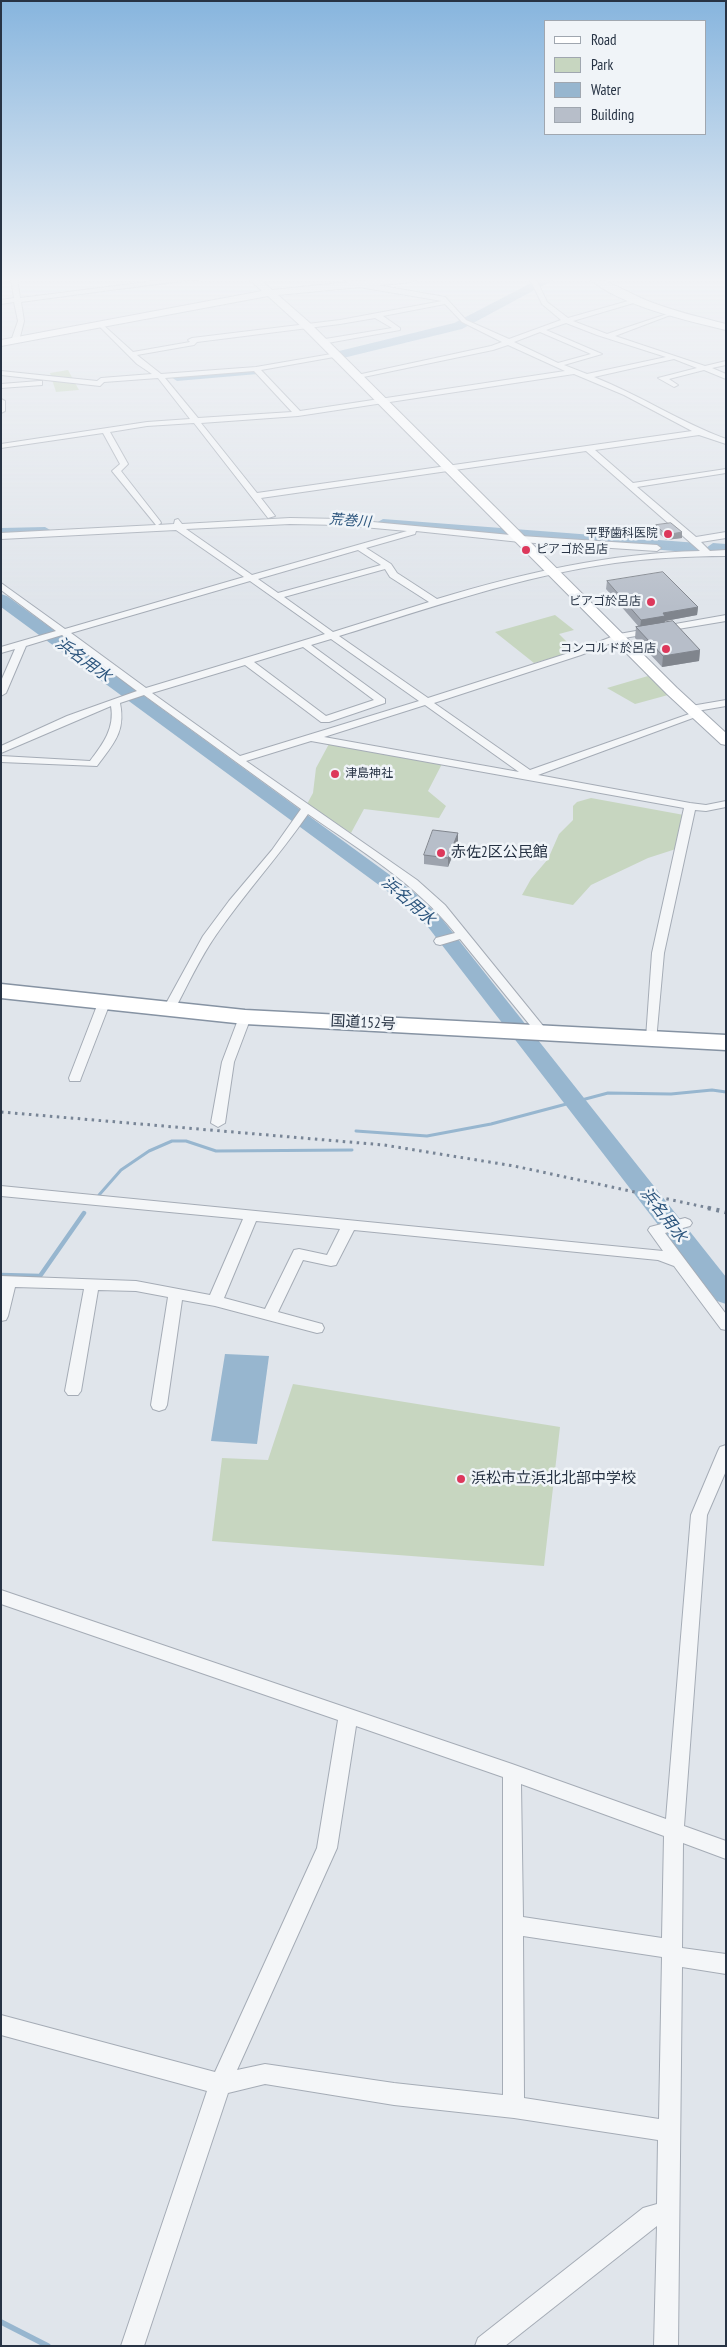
<!DOCTYPE html>
<meta charset="utf-8">
<style>
body{margin:0}
#map{position:relative;width:727px;height:2347px;overflow:hidden;background:#e0e5eb;font-family:"PT Sans Narrow",sans-serif}
canvas{display:block}
.frame{position:absolute;inset:0;border:2px solid #273344;pointer-events:none}
.legend{position:absolute;left:544px;top:20px;width:162px;height:115px;box-sizing:border-box;background:#f0f4f8;border:1px solid #a0a7b0;margin:0;padding:6px 9px;list-style:none;font-size:15px;color:#273344}
.legend li{display:flex;align-items:center;gap:10px;height:25px}
.legend b{width:25px;border:1px solid #a0a7b0}
</style>
<div id="map">
<canvas width="727" height="2347"></canvas>
<div class="frame"></div>
<ul class="legend">
<li><b style="height:6px;background:#fff"></b>Road</li>
<li><b style="height:14px;background:#c7d6c0"></b>Park</li>
<li><b style="height:14px;background:#97b6cf"></b>Water</li>
<li><b style="height:14px;background:#b7bec9"></b>Building</li>
</ul>
</div>
<script>
const context = document.querySelector('canvas').getContext('2d');
context.lineJoin = 'round';
function fillPath(path, color) { context.fillStyle = color; context.fill(path, 'evenodd'); }
function stroke(path, color, width, dash) { context.strokeStyle = color; context.lineWidth = width; context.lineCap = dash ? 'butt' : 'round'; context.setLineDash(dash || []); context.stroke(path); }
function label(font, color, halo, rows, align = 'center') {
  context.font = font + ' "PT Sans Narrow","Noto Sans JP",sans-serif'; context.lineWidth = 5; context.setLineDash([]); context.textBaseline = 'middle'; context.strokeStyle = halo; context.fillStyle = color; for (const [text, x, y, turn = 0] of rows) {
    context.save(); context.translate(x, y); context.rotate((+turn || 0) * Math.PI / 180); context.textAlign = isNaN(turn) ? turn : align; if (halo) context.strokeText(text, 0, 0); context.fillText(text, 0, 0); context.restore();
  }
}
const green = new Path2D(`
 M68,370l11,20 -23,2 -6,-19z
 M555,615l19,15 -15,4 17,17 -42,12 -39,-31z
 M648,676l20,19 -33,9 -28,-16z
 M330,742l113,20 -15,29 18,15 -7,12 -75,-9 -13,24 -44,-29 6,-11 3,-25z
 M591,798l93,17 -5,33 -31,10 -57,27 -18,20 -51,-10 9,-16 17,-20 11,-25 14,-14v-14l4,-4z
 M293,1384l267,43 -16,139 -332,-25 10,-83 46,2z`);
const water = new Path2D(`
 M225,1354l44,2 -12,88 -46,-3z`);
const streamFar3 = new Path2D(`
 M109,290l92,-11`);
const streamFar2 = new Path2D(`
 M356,1131l71,5 64,-12 117,-31 63,1 41,-4 14,2
 M99,1195l22,-25 28,-19 23,-10h14l30,10 136,-1`);
const streamFar1 = new Path2D(`
 M1,1275l39,1 44,-63`);
const stream = new Path2D(`
 M1,2322l47,24`);
const river = new Path2D(`
 M539,279h16l-93,50 -123,30 -6,-4 2,-3 119,-29z
 M253,367l5,1 1,3 -1,3 -81,7 -6,-4 6,-4z
 M383,519l315,24 8,5 7,-5 13,1v10l-18,-3 -2,-3 -8,5 -320,-27 -2,-3z
 M45,527l7,4 -2,3 -49,3v-9z
 M1,594l6,2 409,298 26,25 284,358v27l-9,-3 -289,-374 -26,-25 -401,-295z`);
const street = new Path2D(`
 M11,279h6l3,19 151,-19h22l-172,23 3,19 -5,20 -4,2 -4,-2 7,-20 -4,-19 -13,2v-4l13,-2z
 M343,279l102,18 21,23 43,19 52,-19 -19,-16 -12,-25h6l11,23 21,16 67,-19 2,3 -64,19 34,13 66,-22v2l-58,22 90,30 21,-5v4l-14,3 14,6v5l-22,-9 -35,9 9,6 -4,2 -16,-9 39,-10 -23,-9 -80,18c46,18 86,45 132,62v5l-27,-9 -104,15 38,33 93,-14v4l-89,14 59,50 30,-5v6l-25,4 9,9 16,-1v6c-37,0 -74,2 -111,7 -95,13 -185,45 -276,73l89,62 147,-47 44,-17 107,-19v6l-102,17 -43,17 -147,48 96,67 162,-57 4,-1 5,3 -163,60 152,28 16,2 20,-4v6l-20,4 -11,-1 -31,143 -8,88h-8l-2,-3 6,-85 32,-145 -373,-67 -65,20 171,119 28,25 103,127 -6,4 -4,-1 -78,-96 -20,6 -4,-1 -2,-3 2,-3 19,-5c-40,-50 -95,-83 -147,-119 -29,42 -63,79 -92,121 -16,23 -28,49 -41,74l-6,4 -6,-4 40,-73 26,-35 43,-51 29,-41 -157,-114 -24,8c6,29 -7,41 -23,63l-96,-4v-6l89,5c13,-17 25,-33 21,-55l-110,47v-7l66,-30 70,-25 -75,-56 -36,11 -20,47 -5,3v-15l14,-32 -14,4v-6l55,-16 -55,-41v-7l64,46 179,-52 -68,-47 -175,9v-6l155,-8 -44,-54 8,-7 -17,-31 -102,15v-4l146,-22 43,-3 -32,-41 -54,4 -4,4 -99,-11v-4l96,10 4,-3 51,-4 -15,-10 -38,-38 2,-3 32,29 57,-10 -2,-2 4,-2 148,-18 102,-19 -89,-15zM445,304l17,18 40,20 -11,4 -134,29h-3v4l139,-29 15,-5 57,26 -265,40 -39,-41 73,-13 4,-2 -1,-2 -81,14 -95,7 -24,-19 57,-10 3,-3 143,-18 35,-6 17,10 -73,12v4h3l78,-14v-2l-17,-12zM566,323l31,12 69,22 -79,17 -23,-9 38,-11 -56,-24zM540,332l51,22 -33,9 -44,-21zM254,371l38,41 -94,6 -33,-40zM574,374l50,21 68,36 -435,62 -56,-70 97,-7zM194,423l74,95 7,-2 -14,-18 325,-47 114,100c-89,2 -177,22 -263,48l-40,-26 -6,-9 -25,-16 49,-14 1,-3 104,11 137,9 4,-3 -4,-3 -136,-9 -180,-17 -51,-1 -108,6 -4,-5 -3,1 -1,4 -16,1 3,-2 -1,-2 -39,-50 7,-7 -18,-32 37,-6zM290,524l51,1 66,6 -155,44 -66,-46zM358,550l23,15 -103,28 -20,-14zM385,569l5,8 39,25 -96,30 -49,-35zM250,581l75,53 -179,54 -75,-55zM331,639l88,62 -179,55 -88,-63 93,-28 76,57h8l56,-19v-4l-74,-54zM303,647l71,53 -48,16 -72,-54zM425,705l94,67 -195,-35z
 M39,381h3v4l-41,3v-4z
 M1,399l4,2v10l-4,2z
 M726,700v6l-35,6 -5,-3 5,-3z
 M104,999l6,4 -29,75 -1,3h-10l-1,-3 29,-75z
 M245,1013l6,4 -17,45 -9,61 -7,4 -7,-4 11,-61 17,-45z
 M1,1186l662,65 -15,-21 2,-3 35,-9 5,2 2,3 -2,3 -25,7 61,81v16l-5,-1 -47,-63 -16,-6 -304,-30 -18,35 -5,1 -28,-6 -25,52 44,12 2,4 -2,4 -5,1 -102,-27 -33,-6 -15,105 -2,4 -6,2 -6,-2 -2,-4 17,-108 -32,-6 -38,-1 -17,101 -3,4h-10l-3,-4 19,-102 -69,-2 -7,29 -2,4 -5,1v-45l135,5 74,14 33,-76 -242,-23zM256,1221l84,8 -13,26 -28,-6 -5,1 -29,59 -41,-11z
 M726,1445v26l-19,44 -23,311 42,15v18l-43,-16 -1,105 44,6v20l-44,-7 -4,379h-24l3,-120 -152,120h-30l3,-8 165,-130 14,-4 1,-64 -144,-22 -120,-13 -129,-21 -37,9 -84,253h-23l86,-255 -206,-56v-20l214,57 102,-224 21,-128 -337,-116v-14l511,174 154,55 25,-304 27,-64 2,-4zM356,1726l147,51v318l-109,-12 -129,-19 -28,6 100,-222zM521,1784l143,52 -2,102 -139,-21zM523,1936l139,21 -3,162 -135,-21z`);
const secondary = new Path2D(`
 M249,279h11l12,11 107,-11h38l-5,3 -134,13 33,29 366,364 49,45v12l-5,-1 -54,-50 -364,-366 -35,-32 -267,50v-6l261,-49z
 M590,279c20,0 39,15 58,22 25,10 51,16 78,23v6c-37,-9 -108,-25 -136,-51z`);
const highway = new Path2D(`
 M1,984l244,26 481,25v15l-481,-26 -244,-26z`);
const railFar1 = new Path2D(`
 M1,1112l383,33 130,21 200,43`);
const rail = new Path2D(`
 M708,1208l18,4`);
const wall = new Path2D(`
 M656,525l26,7v6l-16,2 -11,-10z
 M607,581l91,26 -1,8 -32,6 -1,2 36,27 -1,11 -37,6 -27,-29 1,-11h3l-33,-38z
 M458,833v9l-10,25 -24,-3v-9z`);
const shadedWall = new Path2D(`
 M682,532v6l-16,2v-5z
 M698,607l-1,8 -32,6 -1,3 -24,4 1,-8 22,-7z
 M700,650l-1,11 -37,6 1,-11z
 M458,833v9l-10,25v-9z`);
const building = new Path2D(`
 M671,523l11,9 -16,3 -10,-10z
 M663,572l35,35 -35,6 2,3 -24,4 -34,-39z
 M673,621l27,29 -37,6 -27,-29z
 M433,830l25,3 -10,25 -24,-3z`);
const markers = [
 [668,534,5,"#dd385b"],
 [526,550,5,"#dd385b"],
 [651,602,5,"#dd385b"],
 [666,649,5,"#dd385b"],
 [335,774,5,"#dd385b"],
 [441,853,5,"#dd385b"],
 [461,1479,5,"#dd385b"]
];
const farPoinames = [
 ["平野歯科医院",658,534],
 ["ピアゴ於呂店",536,550,"left"],
 ["ビアゴ於呂店",641,602],
 ["コンコルド於呂店",656,649],
 ["津島神社",345,774,"left"]
];
const farWaternames = [
 ["荒巻川",350,521,4]
];
const poiNames = [
 ["赤佐2区公民館",451,853],
 ["浜松市立浜北北部中学校",471,1479]
];
const streetNames = [
 ["国道152号",363,1023,3]
];
const waterNames = [
 ["浜名用水",83,660,36],
 ["浜名用水",408,901,41],
 ["浜名用水",663,1215,52]
];
fillPath(green, '#c7d6c0');
fillPath(water, '#97b6cf');
stroke(streamFar3, '#97b6cf', 2);
stroke(streamFar2, '#97b6cf', 3);
stroke(streamFar1, '#97b6cf', 4.5);
stroke(stream, '#97b6cf', 5.5);
fillPath(river, '#97b6cf');
stroke(street, '#a5acb6', 2);
stroke(secondary, '#a5acb6', 2);
stroke(highway, '#8693a3', 3);
fillPath(street, '#f4f6f8');
fillPath(secondary, '#fff');
fillPath(highway, '#fff');
stroke(railFar1, '#788596', 3, [2.5, 4.5]);
stroke(rail, '#788596', 4.5, [3, 5.5]);
fillPath(wall, '#9da3ad');
fillPath(shadedWall, '#80858d');
fillPath(building, '#b7bec9');
stroke(building, '#80858d', 1);
const sky = context.createLinearGradient(0, 0, 0, 608);
sky.addColorStop(0, '#87b5de');
sky.addColorStop(0.46, '#f1f3f6');
sky.addColorStop(1, '#f1f3f600');
context.fillStyle = sky;
context.fillRect(0, 0, 727, 608);
for (const [x, y, r, color] of markers) { const dot = new Path2D(); dot.arc(x, y, r, 0, 2 * Math.PI); context.fillStyle = color; context.fill(dot); stroke(dot, '#f0f4f8', 2); }
label('12px', '#273344', '#f0f4f8', farPoinames, 'right');
label('italic 14px', '#2c557d', '#f0f4f8', farWaternames);
label('15px', '#273344', '#f0f4f8', poiNames, 'left');
label('15px', '#273344', '#f0f4f8', streetNames);
label('italic 16px', '#2c557d', '#f0f4f8', waterNames);
</script>
